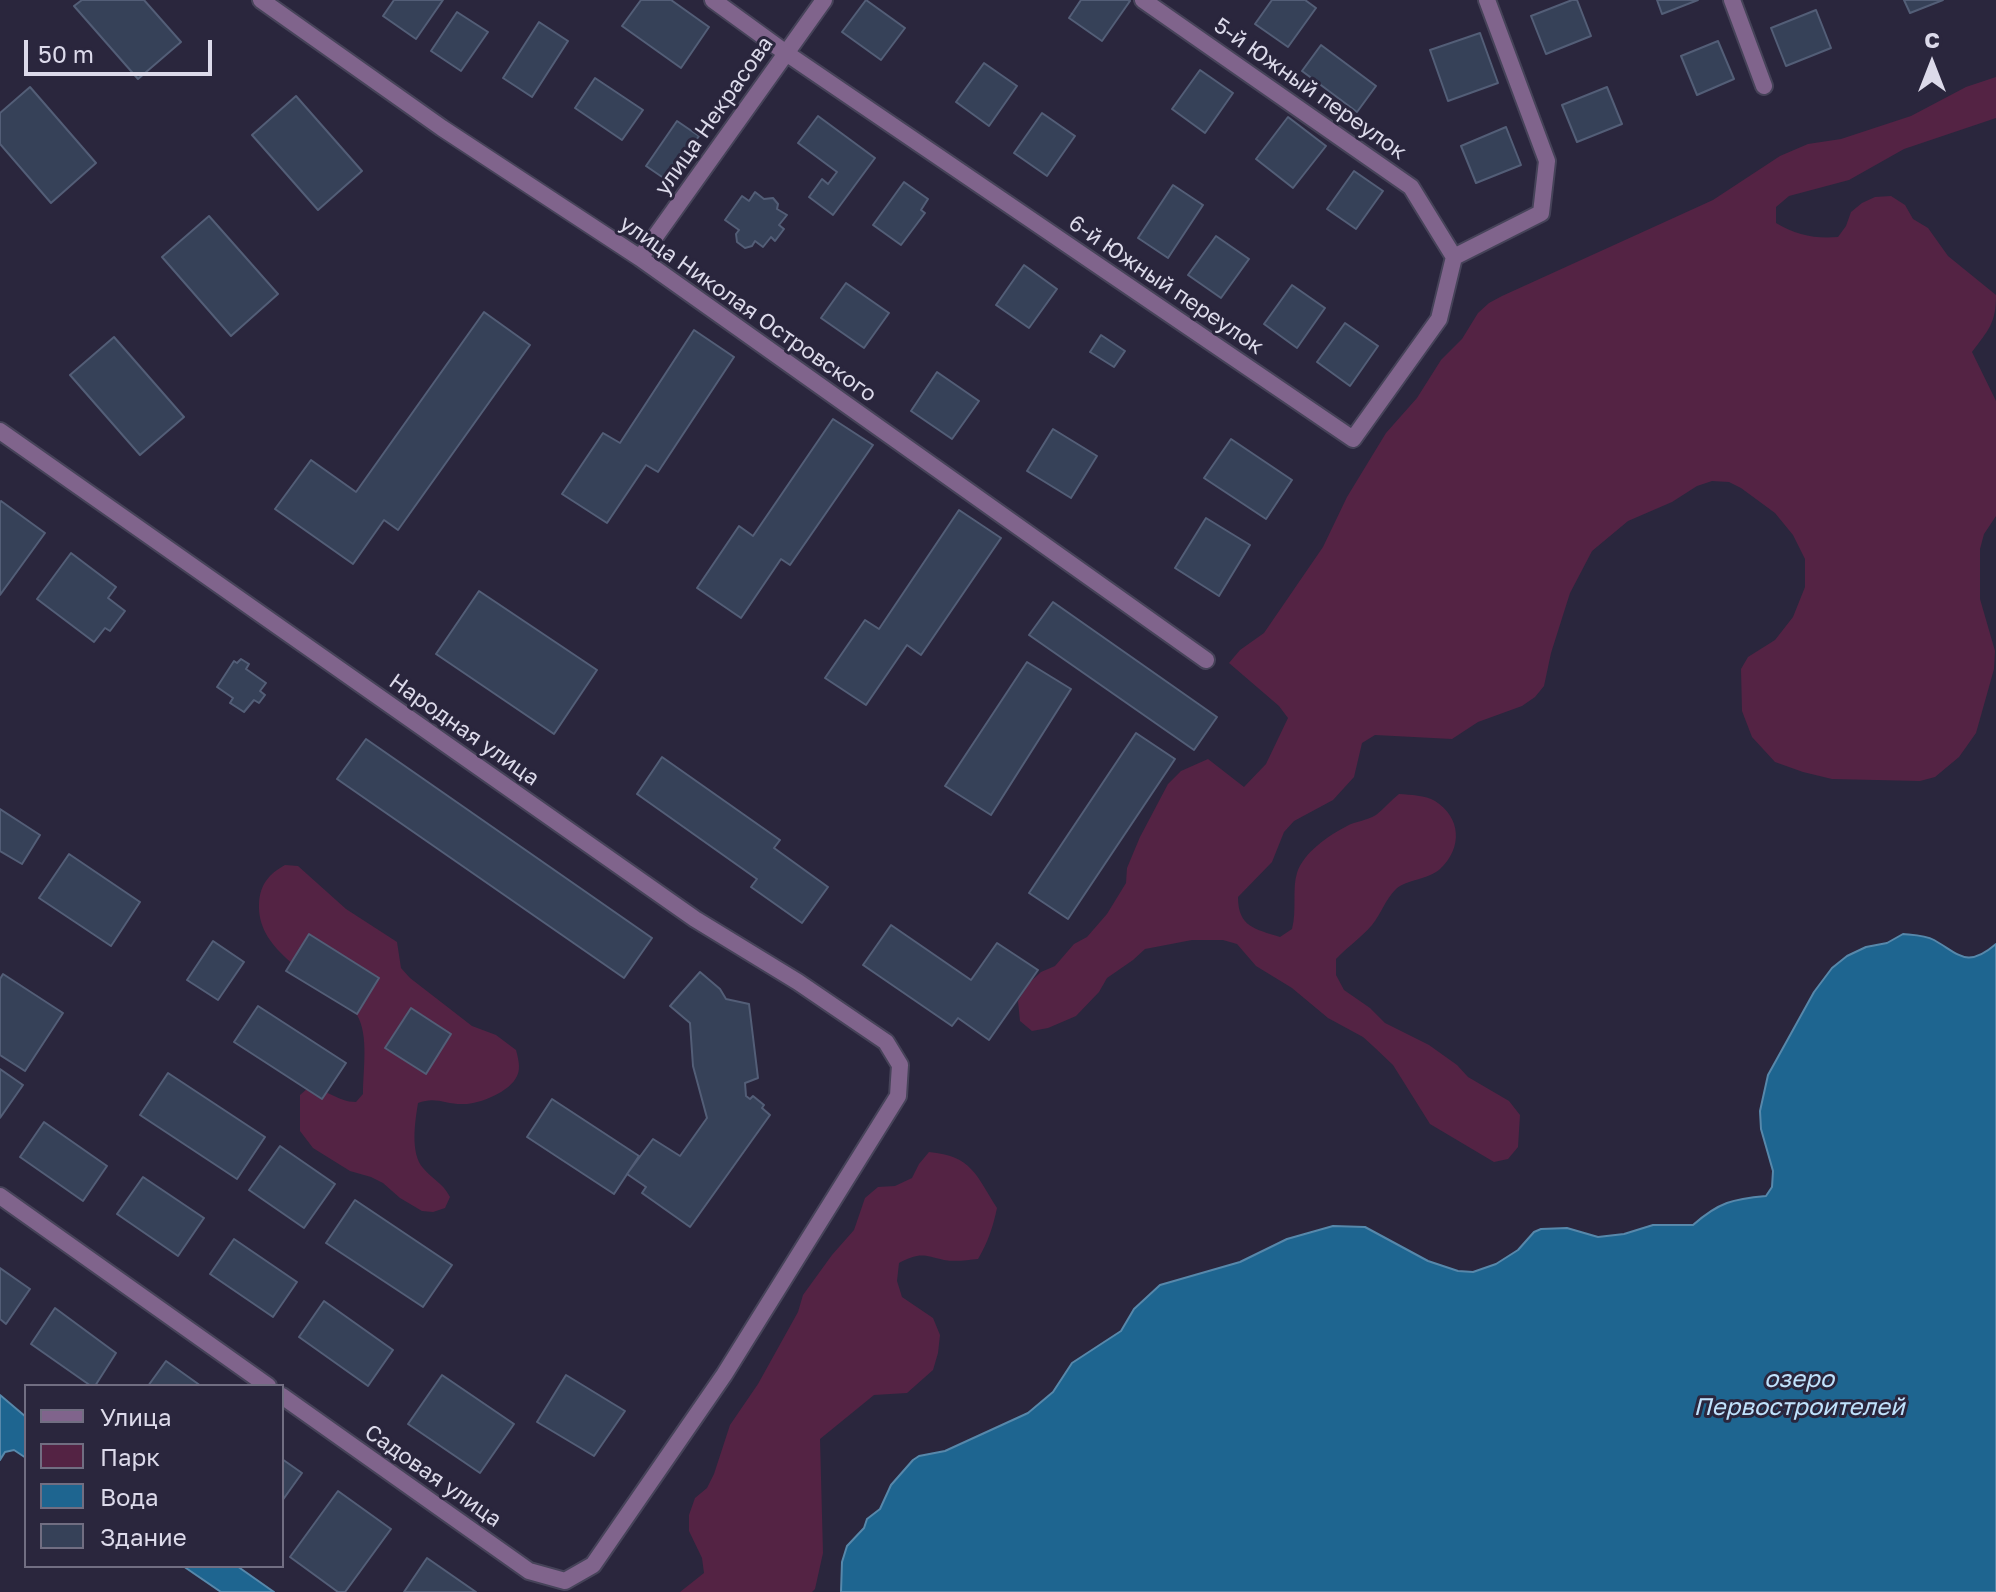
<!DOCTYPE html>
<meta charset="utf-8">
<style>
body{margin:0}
#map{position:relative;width:1996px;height:1592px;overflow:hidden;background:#2a263d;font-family:"Golos Text",sans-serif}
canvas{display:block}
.legend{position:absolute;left:24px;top:1384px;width:260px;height:184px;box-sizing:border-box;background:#2a263d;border:2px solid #716e82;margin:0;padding:10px 14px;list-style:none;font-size:24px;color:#dcdaea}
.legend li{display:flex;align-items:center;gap:16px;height:40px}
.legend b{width:40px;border:2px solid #716e82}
.north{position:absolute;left:1892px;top:24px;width:80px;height:80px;-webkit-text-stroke:6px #2a263d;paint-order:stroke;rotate:0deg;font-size:22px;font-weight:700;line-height:32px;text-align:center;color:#dcdaea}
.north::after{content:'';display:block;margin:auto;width:28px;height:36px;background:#dcdaea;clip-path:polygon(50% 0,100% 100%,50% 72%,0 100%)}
.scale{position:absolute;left:24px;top:40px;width:188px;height:36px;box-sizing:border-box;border:4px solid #dcdaea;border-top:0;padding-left:10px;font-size:24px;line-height:28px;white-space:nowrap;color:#dcdaea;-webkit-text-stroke:6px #2a263d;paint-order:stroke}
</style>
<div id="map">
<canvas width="1996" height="1592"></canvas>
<ul class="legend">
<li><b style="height:10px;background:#80648c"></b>Улица</li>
<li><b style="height:22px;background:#542344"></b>Парк</li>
<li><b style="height:22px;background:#1e6590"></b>Вода</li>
<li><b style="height:22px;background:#364158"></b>Здание</li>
</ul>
<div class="north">С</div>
<div class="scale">50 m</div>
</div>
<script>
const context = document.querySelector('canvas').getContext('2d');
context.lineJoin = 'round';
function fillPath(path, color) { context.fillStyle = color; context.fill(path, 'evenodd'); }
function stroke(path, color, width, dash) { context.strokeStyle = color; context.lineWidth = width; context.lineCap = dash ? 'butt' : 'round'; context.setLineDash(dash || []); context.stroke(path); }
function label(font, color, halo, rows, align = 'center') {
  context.font = font + ' "Golos Text",sans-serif'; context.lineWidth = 6; context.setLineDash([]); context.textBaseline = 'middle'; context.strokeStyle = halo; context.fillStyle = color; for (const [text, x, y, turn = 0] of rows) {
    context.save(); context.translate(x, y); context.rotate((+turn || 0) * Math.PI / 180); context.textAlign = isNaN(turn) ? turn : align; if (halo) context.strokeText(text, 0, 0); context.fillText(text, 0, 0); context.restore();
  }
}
const green = new Path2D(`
 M1996,77v41l-92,31 -55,31 -60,16 -13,11v16c20,12 39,16 62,14l8,-11 5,-14 11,-9 13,-6 16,-1 14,9 8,14 15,9 20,28 48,39c0,29 -8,35 -24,57l24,49v115l-12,18 -4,15v50l15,52 -1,18 -18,64 -17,24 -24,20 -15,4 -88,-2 -29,-7 -28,-10 -23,-25 -10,-26 -1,-42 7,-12 27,-17 18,-23 12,-30v-28l-12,-24 -18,-22 -34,-25 -12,-6 -17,-1 -15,5 -25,16 -44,19 -36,30 -22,42 -19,60 -7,33 -9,11 -13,9 -44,16 -26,17 -77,-4 -13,8 -8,34 -21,23 -39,21 -10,11 -12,30 -34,35c0,30 17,32 42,40l12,-8c5,-18 0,-41 5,-56 7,-21 31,-37 50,-47 9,-5 19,-5 29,-11 8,-6 15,-15 23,-21 12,1 26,1 36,7 26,16 28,47 5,68 -12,11 -33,10 -44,20 -11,11 -15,25 -24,36 -11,13 -25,22 -36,34v16l8,15 26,18 15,15 44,22 28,20 11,12 41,24 11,14 -2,32 -10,12 -14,3 -64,-38 -37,-59 -20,-19 -10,-9 -35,-19 -36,-30 -36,-22 -19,-22 -14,-4h-31l-47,9 -12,11 -26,18 -8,14 -23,24 -28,12 -16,3 -12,-10 -2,-20 11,-18 12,-11 14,-6 19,-22 13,-7 20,-23 19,-31 1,-15 13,-31 28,-53 13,-13 27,-12 36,28 22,-23 22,-46 -9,-12 -50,-43 11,-13 24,-17 59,-86 24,-50 39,-64 31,-35 24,-38 21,-21 16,-26 11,-10 13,-7 211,-96 67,-44 28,-12 33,-5 70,-23 55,-29z
 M285,865l13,1 48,43 51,33 4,26 9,10 62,48 24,9 20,15c2,8 5,18 1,26 -7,16 -39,29 -55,28 -17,0 -27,-8 -44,-1 -3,19 -8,50 5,65 10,12 19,14 27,29l-5,11 -12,4 -11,-1 -22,-13 -17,-15 -12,-6 -21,-6 -37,-23 -13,-17v-36l8,-7c19,0 29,14 48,14l7,-8c0,-24 6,-59 -6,-79 -6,-9 -15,-15 -23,-21 -30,-23 -77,-47 -75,-90 1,-20 10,-30 26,-39z
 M929,1152c43,4 47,23 68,56 -4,19 -9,34 -19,51 -11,1 -22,3 -34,1 -21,-5 -24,-8 -45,3l-2,18 5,16 31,21 7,17 -2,18 -5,17 -26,23 -33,2 -54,44 3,114 -8,36 -3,3h-132l24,-19 -2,-15 -13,-27v-16l6,-17 12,-10 7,-14 16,-49 28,-41 40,-72 5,-17 29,-40 22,-25 11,-32 13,-11 17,-1 17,-8 7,-14z`);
const water = new Path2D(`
 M1903,934c10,1 22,1 31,6 25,14 33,29 62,4v648h-1155l1,-30 5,-16 17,-18 3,-9 13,-10 11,-24 22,-25 6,-4 26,-5 83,-38 25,-21 19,-29 49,-32 13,-22 26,-24 80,-23 47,-23 46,-13 32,1 63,34 30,10 15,1 23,-8 22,-14 16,-18 7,-3 26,-1 31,9 26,-3 29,-9h40c26,-23 40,-26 73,-29l6,-9 1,-16 -12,-42 -1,-18 8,-36 46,-83 18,-24 15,-12 19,-9 21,-4z
 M0,1395l26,22v41l-12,-8 -9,2 -5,8z
 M183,1566h54l37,26h-53z`);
const building = new Path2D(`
 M82,0h62l37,42 -43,37 -64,-73z
 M394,0h49l-27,39 -33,-23z
 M641,0h30l38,27 -28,41 -59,-42z
 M866,0l39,28 -24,32 -39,-28z
 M1081,0h47l2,1 -28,40 -33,-23z
 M1272,0h33l11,8 -28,39 -33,-23z
 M1572,0h5l14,36 -45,18 -15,-38z
 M1657,0h41l-36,14z
 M1904,0h39l-33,13z
 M1816,10l15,38 -45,18 -15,-38z
 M457,12l31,20 -27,39 -30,-20z
 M539,22l29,19 -36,56 -29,-19z
 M1480,33l18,50 -50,18 -18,-51z
 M1718,41l16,38 -37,16 -16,-39z
 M1321,45l55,41 -19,26 -55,-41z
 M984,63l33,23 -28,40 -33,-24z
 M1200,70l33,23 -28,40 -33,-24z
 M595,78l48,32 -21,30 -47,-32z
 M30,87l66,76 -45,40 -51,-59v-31z
 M1607,87l15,37 -45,18 -15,-37z
 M296,96l66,75 -44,39 -66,-75z
 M1042,113l33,23 -28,40 -33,-23z
 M818,116l57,42 -42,57 -24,-18 13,-18 6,5 9,-12 -39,-29z
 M1288,117l38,29 -33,42 -37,-29z
 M677,121l22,15 -31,45 -22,-15z
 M1506,127l15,38 -45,18 -15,-37z
 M1354,171l29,20 -27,38 -29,-20z
 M904,182l24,17 -7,11 4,3 -24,32 -28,-20z
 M1173,185l30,20 -35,53 -30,-20z
 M755,192l9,7 9,-1 5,6 -1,5 10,6 -8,10 5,4 -9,12 -4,-4 -8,10 -8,-6 -3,5 -7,2 -8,-6 -1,-8 3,-4 -14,-10 17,-24 7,5z
 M209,216l69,78 -47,42 -69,-79z
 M1216,236l33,23 -28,39 -33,-23z
 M1024,265l33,24 -28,39 -33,-23z
 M846,283l43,30 -25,35 -43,-30z
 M1292,285l33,23 -28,40 -33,-24z
 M484,312l46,33 -132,185 -14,-10 -31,44 -78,-55 36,-49 45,32z
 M1345,323l33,23 -28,40 -33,-24z
 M694,330l40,27 -76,115 -12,-7 -39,58 -45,-29 41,-61 17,10z
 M1101,335l24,16 -11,16 -24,-15z
 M114,337l70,80 -44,38 -70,-80z
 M937,372l42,29 -27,38 -41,-28z
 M833,419l40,26 -83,120 -9,-6 -40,59 -44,-30 42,-62 14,10z
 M1053,429l44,27 -26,42 -44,-27z
 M1231,439l61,41 -26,39 -62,-41z
 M1,501l44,32 -45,62v-92z
 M959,510l42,28 -80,117 -14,-10 -41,60 -41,-27 40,-58 14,9z
 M1206,518l44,27 -31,51 -44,-28z
 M71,553l45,34 -8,11 17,13 -15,20 -5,-3 -11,14 -57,-43z
 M479,591l118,79 -43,64 -118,-80z
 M1053,602l164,115 -23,33 -165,-115z
 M241,659l8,5 -3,5 20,14 -6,8 5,4 -6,8 -5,-3 -10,12 -14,-9 3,-5 -16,-11 17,-26 3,2z
 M1027,662l44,27 -80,126 -46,-29z
 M1136,733l39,26 -107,160 -39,-26z
 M366,739l286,199 -28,40 -287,-199z
 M662,757l118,83 -6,8 54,39 -26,36 -51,-36 6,-8 -120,-85z
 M0,809l40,26 -18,29 -22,-13z
 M69,854l71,48 -29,44 -72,-48z
 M891,925l80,55 26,-37 41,27 -49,70 -31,-22 -6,8 -89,-61z
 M309,934l70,44 -22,36 -71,-43z
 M213,941l31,21 -26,38 -31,-20z
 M700,972l20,17 6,10 23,5 9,74 -13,5 1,13 4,3 3,-3 11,9 -2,3 8,7 -80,112 -48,-34 4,-6 -19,-13 26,-35 27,17 27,-38 -14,-52 -3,-43 -20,-17z
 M3,974l60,39 -38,58 -25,-16v-76z
 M258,1006l88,57 -24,36 -88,-57z
 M411,1008l40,26 -25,40 -41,-26z
 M0,1069l23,16 -23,33z
 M168,1073l97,64 -28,42 -97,-64z
 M552,1099l87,57 -25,38 -87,-57z
 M44,1122l63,44 -24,35 -63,-44z
 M280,1146l55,38 -31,44 -55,-38z
 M143,1177l61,41 -26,38 -61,-42z
 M355,1200l97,65 -29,42 -97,-64z
 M234,1239l63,43 -24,35 -63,-43z
 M0,1268l30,21 -24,35 -6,-5z
 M324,1301l69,49 -25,36 -69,-49z
 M55,1308l61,45 -21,33h-4l-60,-42z
 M166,1361l35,25h-53z
 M442,1375l72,49 -34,49 -72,-49z
 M566,1375l59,36 -31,45 -57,-34z
 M282,1459l20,14 -20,28z
 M338,1491l53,38 -46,63h-7l-48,-35z
 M427,1558l49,34h-72z`);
const minor = new Path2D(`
 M261,0l181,128 198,130 566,402
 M713,0l73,53 567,386 86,-120 15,-62 -43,-70 -268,-187
 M1732,0l32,86
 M1454,257l87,-44 6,-52 -60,-161
 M640,258l184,-258
 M0,431l695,488 103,63 88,60 14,23 -2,31 -174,279 -131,190 -28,16 -36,-10 -247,-175
 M0,1196l268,190`);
const streetNames = [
 ["5-й Южный переулок",1310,89,35],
 ["улица Некрасова",714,116,-55],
 ["6-й Южный переулок",1166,285,34],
 ["улица Николая Островского",748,309,35],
 ["Народная улица",464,730,35],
 ["Садовая улица",433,1476,35]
];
const waterNames = [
 ["озеро",1799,1379],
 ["Первостроителей",1799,1407]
];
fillPath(green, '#542344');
fillPath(water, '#1e6590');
stroke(water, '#5788ab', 2);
fillPath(building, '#364158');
stroke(building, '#535e77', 2);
stroke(minor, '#464359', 20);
stroke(minor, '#80648c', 16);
label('22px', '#dcdaea', '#2a263d', streetNames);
label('italic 24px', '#c0e2fc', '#2a263d', waterNames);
</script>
